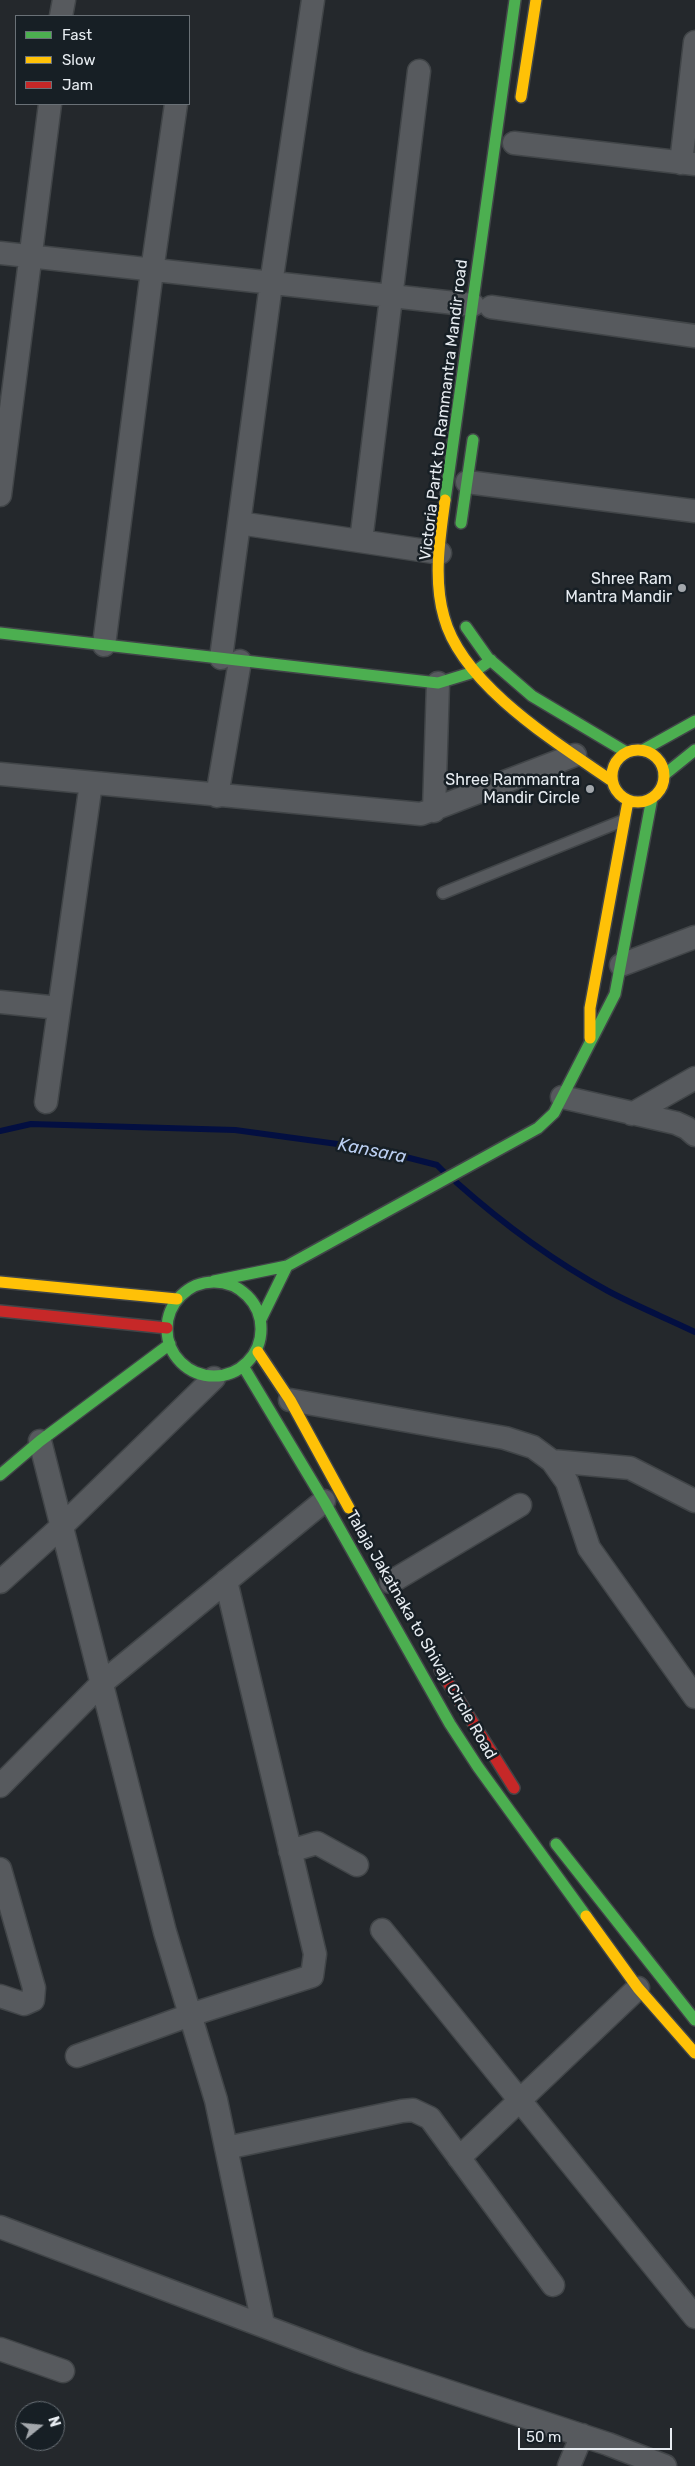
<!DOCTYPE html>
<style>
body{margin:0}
#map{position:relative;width:695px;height:2466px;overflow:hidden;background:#24282c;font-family:Rubik,sans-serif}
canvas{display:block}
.legend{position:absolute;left:15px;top:15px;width:175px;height:90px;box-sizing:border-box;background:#171f25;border:1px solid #6a7177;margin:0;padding:6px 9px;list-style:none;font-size:15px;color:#e7ecf1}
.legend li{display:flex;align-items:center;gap:10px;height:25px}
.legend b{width:25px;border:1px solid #6a7177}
.north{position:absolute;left:15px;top:2401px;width:50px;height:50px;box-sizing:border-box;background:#171f25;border:1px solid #6a7177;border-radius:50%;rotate:73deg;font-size:14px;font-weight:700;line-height:20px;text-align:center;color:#e7ecf1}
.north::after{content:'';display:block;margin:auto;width:18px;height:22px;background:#a3a7ac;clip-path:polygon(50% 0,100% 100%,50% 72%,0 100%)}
.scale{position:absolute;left:518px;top:2428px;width:154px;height:22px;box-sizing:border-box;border:2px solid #e7ecf1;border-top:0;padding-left:6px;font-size:15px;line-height:18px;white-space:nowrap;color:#e7ecf1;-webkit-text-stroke:4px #171f25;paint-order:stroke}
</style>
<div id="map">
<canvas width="695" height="2466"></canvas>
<ul class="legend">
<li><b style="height:6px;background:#4caf50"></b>Fast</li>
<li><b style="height:6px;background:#ffc107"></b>Slow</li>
<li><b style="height:6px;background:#c62828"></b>Jam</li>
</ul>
<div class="north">N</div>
<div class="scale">50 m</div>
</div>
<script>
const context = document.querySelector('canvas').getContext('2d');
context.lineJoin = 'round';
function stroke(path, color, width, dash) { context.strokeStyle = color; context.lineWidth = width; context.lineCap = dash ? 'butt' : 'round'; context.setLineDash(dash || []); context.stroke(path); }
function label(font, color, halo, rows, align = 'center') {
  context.font = font + ' Rubik,sans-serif'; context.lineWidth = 5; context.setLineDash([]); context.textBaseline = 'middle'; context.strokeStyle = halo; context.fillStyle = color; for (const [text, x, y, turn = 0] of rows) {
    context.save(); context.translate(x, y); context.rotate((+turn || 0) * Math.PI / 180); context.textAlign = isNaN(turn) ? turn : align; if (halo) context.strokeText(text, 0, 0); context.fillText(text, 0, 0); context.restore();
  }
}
const stream = new Path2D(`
 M0,1131l31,-7 204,6 139,19 63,16 7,7
 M456,1182c46,41 97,79 152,109 28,15 58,27 87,41`);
const lane = new Path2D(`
 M443,893l179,-72`);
const street = new Path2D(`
 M61,16l3,-16
 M514,143l181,21
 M681,163l14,-121
 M0,253l473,52
 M491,307l204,29
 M467,482l228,29
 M0,495l50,-391
 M239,523l201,30
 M361,541l58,-470
 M104,645l48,-374 24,-167
 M221,658l50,-374 42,-284
 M0,774l421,40 154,-59
 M217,796l23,-135
 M434,811l4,-128
 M621,965l74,-28
 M0,1002l59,6
 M562,1097l114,26 11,5 8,7
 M46,1102l45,-319
 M632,1114l63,-36
 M290,1400l215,38 28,9 19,14 15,21 22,66 106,149
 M40,1441l125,491 51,168 47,224
 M552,1461l78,7 65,33
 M0,1582l62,-56 152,-148
 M391,1582l129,-77
 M0,1786l102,-103 222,-182
 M290,1851l27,-8 40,22
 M0,1869l34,119 -1,12 -9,4 -24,-8
 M382,1930l313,387
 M77,2056l113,-41 122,-39 3,-22 -89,-373
 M226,2148l176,-37 11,-1 17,8 123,167
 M459,2158l179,-170
 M0,2227l359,135 249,82 57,22
 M0,2349l63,22
 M569,2466l13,-31`);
const fast = new Path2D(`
 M445,500l70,-500
 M461,523l12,-83
 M466,627l22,31 44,38 94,56
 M0,633l438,50 36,-11 17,-12
 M643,750l52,-29
 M664,775l31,-25
 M214,1281l73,-15 251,-138 16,-15 61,-119 37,-196
 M167 1329a47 47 0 1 1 94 0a47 47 0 1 1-94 0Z
 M261,1319l26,-53
 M243,1366l81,135 126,223 28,43 108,149
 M0,1475l40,-34 130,-97
 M556,1844l139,176`);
const slow = new Path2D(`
 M521,97l15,-97
 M445,500c-5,37 -12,79 -1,117 18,68 113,126 168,164
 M612 776a26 26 0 1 1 52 0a26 26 0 1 1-52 0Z
 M590,1038v-30l38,-207
 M0,1282l177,17
 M258,1352l32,48 59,108
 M586,1916l52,72 57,65`);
const jam = new Path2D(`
 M0,1311l167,17
 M440,1670l74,118`);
const markers = [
 [682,588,5,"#a3a7ac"],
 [590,789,5,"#a3a7ac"]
];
const streetNames = [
 ["Victoria Partk to Rammantra Mandir road",444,410,-83],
 ["Talaja Jakatnaka to Shivaji Circle Road",421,1635,60]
];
const poiNames = [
 ["Shree Ram",672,579],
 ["Mantra Mandir",672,597],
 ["Shree Rammantra",580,780],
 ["Mandir Circle",580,798]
];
const waterNames = [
 ["Kansara",372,1151,11]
];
stroke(stream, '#030f41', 6);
stroke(lane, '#414548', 14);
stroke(street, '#414548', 25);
stroke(fast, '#414548', 14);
stroke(slow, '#414548', 14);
stroke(jam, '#414548', 14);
stroke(lane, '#575a5e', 11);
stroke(street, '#575a5e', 22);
stroke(fast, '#4caf50', 11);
stroke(slow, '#ffc107', 11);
stroke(jam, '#c62828', 11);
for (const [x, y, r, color] of markers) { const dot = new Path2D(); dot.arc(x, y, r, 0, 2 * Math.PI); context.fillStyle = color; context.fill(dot); stroke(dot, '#171f25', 2); }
label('16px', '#e7ecf1', '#171f25', streetNames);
label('16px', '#e7ecf1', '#171f25', poiNames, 'right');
label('italic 18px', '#bbcff2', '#171f25', waterNames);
</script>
